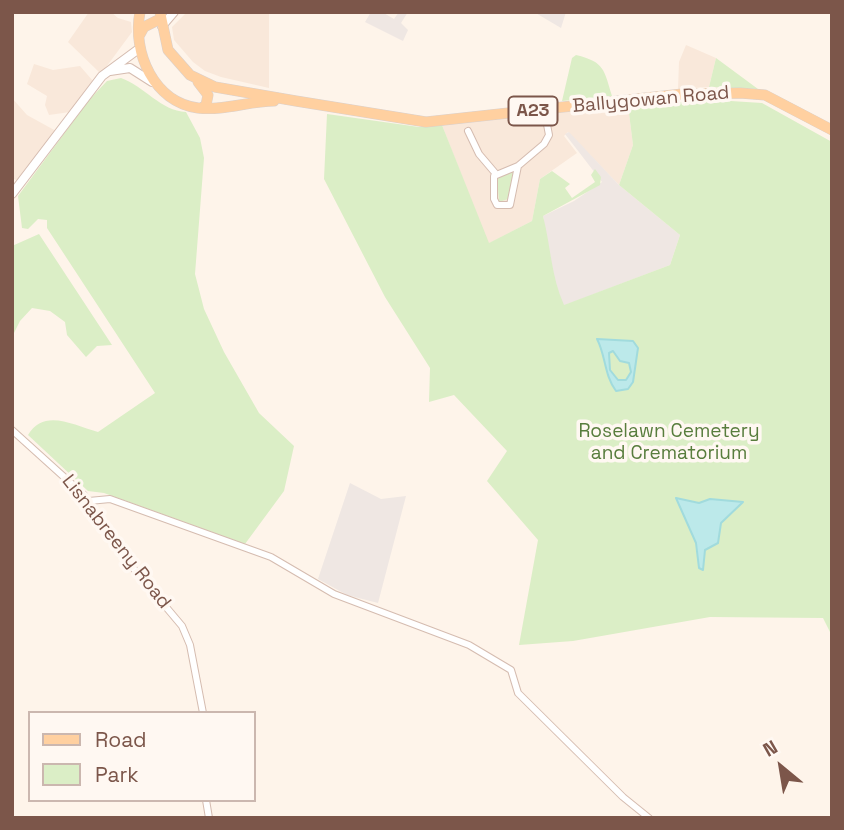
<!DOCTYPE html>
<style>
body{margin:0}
#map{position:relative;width:844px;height:830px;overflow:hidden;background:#fef4ea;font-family:"Space Grotesk",sans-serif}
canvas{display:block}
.frame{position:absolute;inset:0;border:14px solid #7c564a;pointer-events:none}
.legend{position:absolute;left:28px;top:711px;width:228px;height:91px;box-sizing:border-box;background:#fff8f2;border:2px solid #cbb7af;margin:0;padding:9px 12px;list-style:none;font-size:21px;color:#7c564a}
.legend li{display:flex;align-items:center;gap:14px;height:35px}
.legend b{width:35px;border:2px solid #cbb7af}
.north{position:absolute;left:746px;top:732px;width:70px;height:70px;-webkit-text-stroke:5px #fff8f2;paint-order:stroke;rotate:330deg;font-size:19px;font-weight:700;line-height:28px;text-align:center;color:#7c564a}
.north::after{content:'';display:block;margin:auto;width:24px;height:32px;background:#7c564a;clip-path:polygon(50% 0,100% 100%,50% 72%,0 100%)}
</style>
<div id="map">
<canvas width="844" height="830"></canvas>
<div class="frame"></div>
<ul class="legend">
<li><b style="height:9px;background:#ffd0a0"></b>Road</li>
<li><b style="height:19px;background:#dbeec6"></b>Park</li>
</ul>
<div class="north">N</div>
</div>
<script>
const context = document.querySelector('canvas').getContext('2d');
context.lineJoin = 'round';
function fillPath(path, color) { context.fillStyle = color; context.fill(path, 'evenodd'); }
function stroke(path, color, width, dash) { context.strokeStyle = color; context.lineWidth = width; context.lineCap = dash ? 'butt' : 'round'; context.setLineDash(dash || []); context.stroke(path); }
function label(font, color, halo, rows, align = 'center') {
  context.font = font + ' "Space Grotesk",sans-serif'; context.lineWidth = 7; context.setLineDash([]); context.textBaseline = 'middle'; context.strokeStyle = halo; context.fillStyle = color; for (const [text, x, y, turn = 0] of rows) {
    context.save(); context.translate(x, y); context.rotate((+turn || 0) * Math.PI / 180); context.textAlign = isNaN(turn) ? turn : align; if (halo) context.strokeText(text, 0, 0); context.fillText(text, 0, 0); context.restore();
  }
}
const residential = new Path2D(`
 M89,12h22l7,6 13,4 1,10 -31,42 -33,-32z
 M187,12h82v76l-48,-11 -16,-6 -12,-9 -19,-22 -2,-13z
 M686,45l30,13 -7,29 -31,2 1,-27z
 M34,64l19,6 27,-4 13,15 -23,31 -21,3 -4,-10 2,-9 -20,-12z
 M12,98l15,17 29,16 -38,50 -6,-3z
 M628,105l5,40 -14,40 -51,-53 -4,4 13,17 -37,26 -8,42 -44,23 -46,-119z`);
const industrial = new Path2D(`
 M371,12h11l12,7 5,-7h9l-7,11 7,7 -5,11 -38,-19z
 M534,12h32l-5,16z
 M569,132l50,53 61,50 -10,30 -107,41 -12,-36 -8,-54 31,-15 28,-19 -37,-48z
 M350,483l31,16 25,-3 -28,107 -31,-8 -29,-16z`);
const green = new Path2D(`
 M576,55c29,7 28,15 36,41l-50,5 10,-43z
 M716,58l42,31 -49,-2z
 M121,78c23,8 40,33 65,34l14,26 4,20 -9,116 9,35 20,43 35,61 35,33 -10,45 -39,53 -141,-51 -16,-2 -60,-56c16,-27 45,-10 70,-3l57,-39 -108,-165v-8l-9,-1 -10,10 -6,-1 -4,-32 71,-96 18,-19z
 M715,100l47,3 70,39v494l-9,-18 -113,-1 -137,24 -54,4 19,-105 -51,-59 20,-30 -53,-56 -25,7 1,-34 -45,-71 -61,-118 3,-65 92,13 23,-2 47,118 43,-22 8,-42 12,-8 18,13 -5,4 7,10 23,-16 -4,-7 4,-6 6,8 -1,8 -57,31c8,31 8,60 21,89l106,-40 10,-30 -61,-50 14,-40 -5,-40z
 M512,171l3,4 -7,24 -9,3 -2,-26z
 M39,234l73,111 -15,1 -11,11 -19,-22 -2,-13 -15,-11 -18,-3 -12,13 -8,16v-91z`);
const water = new Path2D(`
 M597,339l36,2 5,7 -5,34 -5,7 -12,2c-12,-16 -10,-35 -19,-52zM613,351l7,10 9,2 2,9 -5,8h-8l-8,-10 -1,-17z
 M676,498l23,5 11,-4 33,3 -22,21 -3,20 -13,7 -2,20 -4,-2 -3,-25z`);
const minor = new Path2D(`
 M468,131l11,23 17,20
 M518,166l-24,10v23l3,6h13l8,-39 26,-22 5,-9 -5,-26
 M12,430l72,65 34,55 64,76 8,19 13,68
 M89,501l21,-2 161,58 63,37 135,51 42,25 7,23 105,104 26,21
 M206,800l3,18`);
const tertiary = new Path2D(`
 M162,26l12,-14
 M110,71l20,-3 22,14
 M12,194l90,-118 38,-28`);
const primary = new Path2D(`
 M140,12c-8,41 14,90 58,96 26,3 51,-7 76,-7
 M160,12l8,38 22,25 25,12 81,14 130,21 256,-28 58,-1 25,2 67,35
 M139,36l5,-9 16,-8
 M198,82l10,13 -2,10 -4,3`);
const shields = [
 [533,111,49]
];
const shieldNames = [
 ["A23",533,111]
];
const streetNames = [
 ["Ballygowan Road",651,100,-5],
 ["Lisnabreeny Road",116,542,52]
];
const parkNames = [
 ["Roselawn Cemetery",669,432],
 ["and Crematorium",669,454]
];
fillPath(residential, '#f9e8da');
fillPath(industrial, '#efe7e3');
fillPath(green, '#dbeec6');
fillPath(water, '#bce9ea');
stroke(water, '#a1dbdd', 2);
stroke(minor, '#d5bcb0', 8);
stroke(tertiary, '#d5bcb0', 10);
stroke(primary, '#dad0cc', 11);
stroke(minor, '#fff', 6);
stroke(tertiary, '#fff', 8);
stroke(primary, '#ffd0a0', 10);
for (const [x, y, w] of shields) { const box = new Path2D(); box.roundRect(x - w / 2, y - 14.5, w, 29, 5); context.fillStyle = '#fff8f2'; context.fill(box); stroke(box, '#7c564a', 2); }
label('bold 18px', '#7c564a', null, shieldNames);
label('19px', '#7c564a', '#fff8f2', streetNames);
label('19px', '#587d3d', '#fff8f2', parkNames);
</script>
